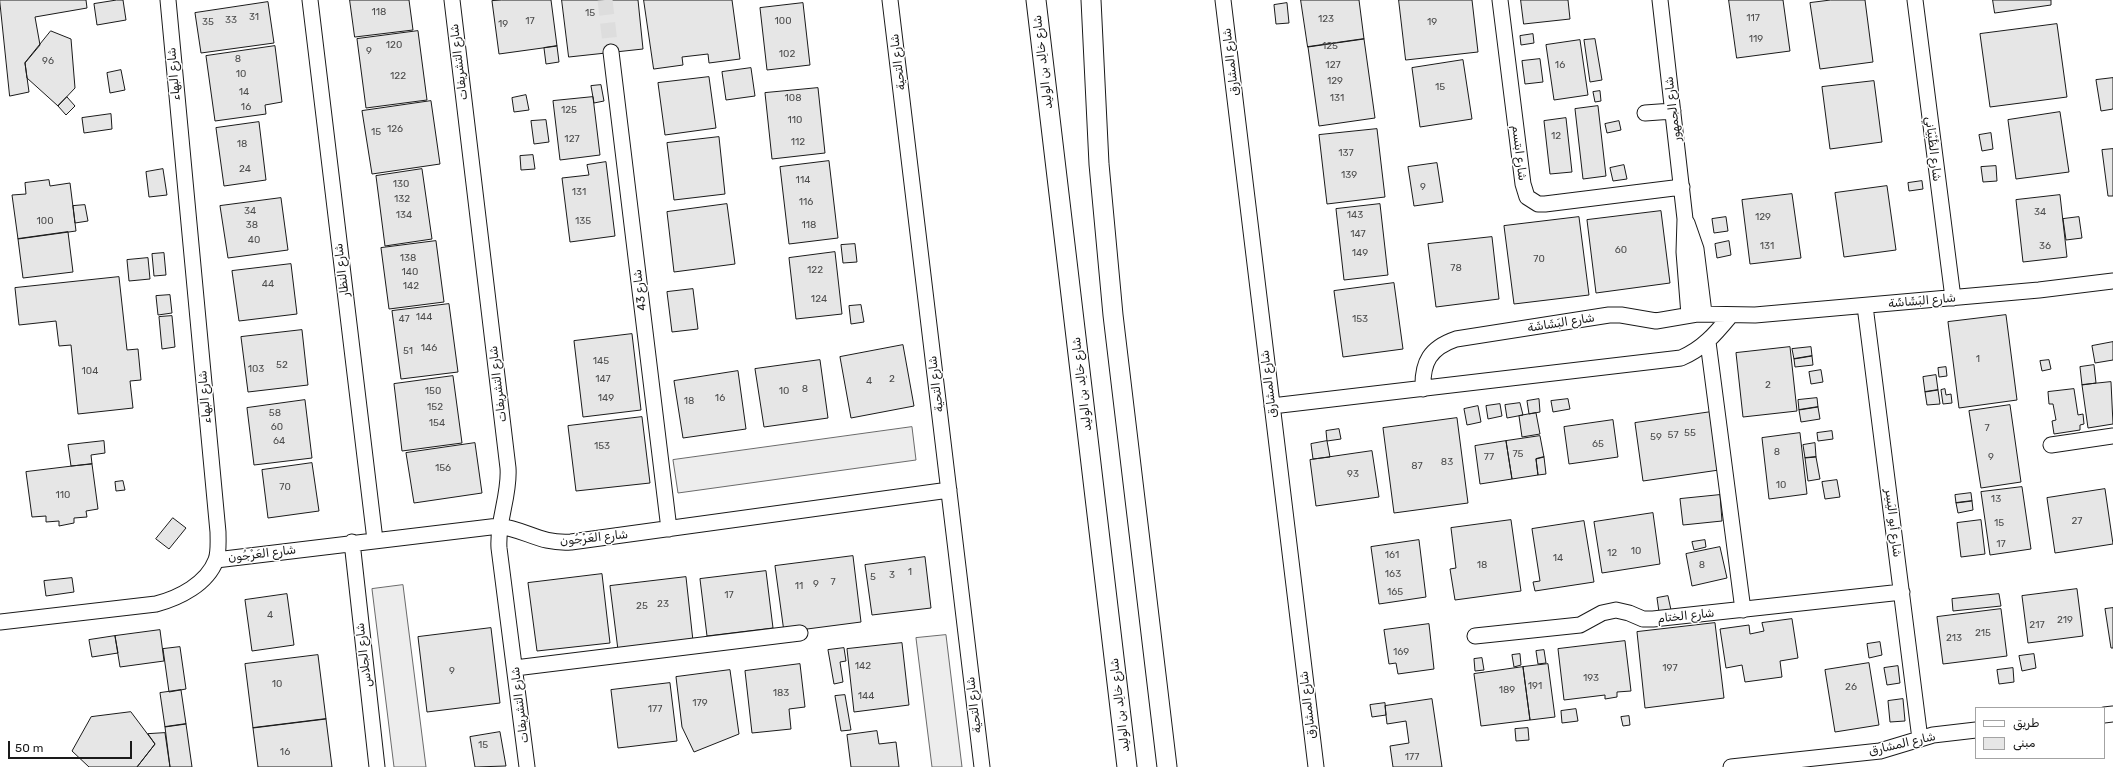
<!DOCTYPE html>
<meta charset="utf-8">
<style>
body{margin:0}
#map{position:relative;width:2113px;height:767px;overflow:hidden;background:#fff;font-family:Rubik,"Noto Naskh Arabic",sans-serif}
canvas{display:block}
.legend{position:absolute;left:1975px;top:707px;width:130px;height:52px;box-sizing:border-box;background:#fff;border:1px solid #a3a3a3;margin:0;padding:5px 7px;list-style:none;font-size:12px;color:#1a1a1a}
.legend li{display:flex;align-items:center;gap:8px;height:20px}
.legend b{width:20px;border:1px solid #a3a3a3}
.scale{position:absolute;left:8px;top:741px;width:124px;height:18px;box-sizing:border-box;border:2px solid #1a1a1a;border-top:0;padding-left:5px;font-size:12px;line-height:14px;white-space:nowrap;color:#1a1a1a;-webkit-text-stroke:3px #fff;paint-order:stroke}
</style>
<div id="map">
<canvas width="2113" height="767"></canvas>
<ul class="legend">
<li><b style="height:5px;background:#fff"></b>طريق</li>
<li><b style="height:11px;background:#e6e6e6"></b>مبنى</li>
</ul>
<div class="scale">50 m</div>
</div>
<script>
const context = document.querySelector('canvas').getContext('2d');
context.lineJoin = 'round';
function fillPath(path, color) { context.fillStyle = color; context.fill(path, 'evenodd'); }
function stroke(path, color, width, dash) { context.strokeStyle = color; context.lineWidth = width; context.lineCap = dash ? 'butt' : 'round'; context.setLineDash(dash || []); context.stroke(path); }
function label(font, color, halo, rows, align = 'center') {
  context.font = font + ' Rubik,"Noto Naskh Arabic",sans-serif'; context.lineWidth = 3; context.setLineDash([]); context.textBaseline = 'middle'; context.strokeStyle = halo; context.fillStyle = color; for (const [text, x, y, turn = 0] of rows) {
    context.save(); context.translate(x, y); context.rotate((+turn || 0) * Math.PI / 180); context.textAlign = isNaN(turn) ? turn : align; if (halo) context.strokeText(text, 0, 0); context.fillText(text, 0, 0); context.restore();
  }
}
const parking = new Path2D(`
 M912,427l4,33 -238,33 -5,-33z
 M403,585l23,182h-32l-22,-178z
 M946,635l16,132h-30l-16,-129z`);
const building = new Path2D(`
 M0,0h86l1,8 -52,9 5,28 -15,18 4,29 -19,4z
 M117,0h6l3,20 -29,5 -3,-21z
 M350,0h59l4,30 -58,7z
 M502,0h49l6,46 -58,8 -7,-53z
 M562,0h76l5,49 -74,8z
 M644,0h88l8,59 -31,4 -1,-9 -26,3 1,8 -29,4z
 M1301,0h58l5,39 -56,8z
 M1399,0h73l6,52 -72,8z
 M1521,0h47l2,19 -46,5z
 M1729,0h54l7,51 -53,7z
 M1831,0h34l8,62 -53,7 -10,-66z
 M1993,0h58v5l-56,8z
 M268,2l6,41 -73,10 -6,-40z
 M803,3l7,62 -43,5 -7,-62z
 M1287,3l2,20 -13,1 -2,-19z
 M2057,24l10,73 -77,10 -10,-73z
 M51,31l20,8 4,49 -17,18 -31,-28 -2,-15z
 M418,31l9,69 -61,8 -9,-69z
 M1533,34l1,9 -13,2 -1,-9z
 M1364,39l11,79 -56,8 -11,-79z
 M1595,39l7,41 -12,2 -6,-42z
 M1580,40l8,55 -34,5 -8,-55z
 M275,46l7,56 -17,3 1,9 -51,7 -9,-65z
 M557,46l2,16 -13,2 -2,-16z
 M1540,59l3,23 -18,2 -3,-23z
 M1463,60l9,59 -52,8 -8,-59z
 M751,68l4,28 -29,4 -4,-28z
 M121,70l4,20 -15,3 -3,-20z
 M709,77l7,51 -51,7 -7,-52z
 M2113,78v31l-12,2 -5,-31z
 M1874,81l8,61 -52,7 -8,-62z
 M601,85l3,16 -10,2 -3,-17z
 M818,88l7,65 -53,6 -7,-66z
 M1600,91l1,10 -6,1 -2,-10z
 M526,95l3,15 -15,2 -2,-14z
 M67,97l8,9 -9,9 -8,-9z
 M593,97l7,58 -40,5 -7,-59z
 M431,101l9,63 -68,10 -10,-63z
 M1598,106l8,70 -23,3 -8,-70z
 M2060,112l9,60 -53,7 -8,-59z
 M111,114l1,15 -28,4 -2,-15z
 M1566,118l6,54 -22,2 -6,-53z
 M546,120l3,22 -15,2 -3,-23z
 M1619,121l2,9 -14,3 -2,-9z
 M259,122l7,58 -42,6 -8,-58z
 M1377,129l8,68 -58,7 -8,-69z
 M1991,133l2,16 -11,2 -3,-16z
 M719,137l6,57 -51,6 -7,-57z
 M2113,149v47h-5l-6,-46z
 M533,155l2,14 -14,1 -1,-14z
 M829,161l9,77 -49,6 -9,-77z
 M606,162l9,74 -45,6 -8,-64 27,-3 -2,-10z
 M1437,163l6,39 -29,4 -6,-39z
 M1624,165l3,14 -14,2 -3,-13z
 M1996,166l1,15 -14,1 -2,-15z
 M163,169l4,26 -18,2 -3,-25z
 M422,169l10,70 -47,7 -9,-70z
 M49,180l1,6 20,-3 6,48 -58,8 -6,-44 14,-1 -1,-11z
 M1922,181l1,8 -14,2 -1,-8z
 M1887,186l9,64 -52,7 -9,-64z
 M1792,194l9,64 -51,6 -8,-64z
 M2060,195l7,62 -44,5 -7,-62z
 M281,198l7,52 -60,8 -8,-52z
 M727,204l8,60 -61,8 -7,-60z
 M1380,204l8,71 -44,5 -8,-71z
 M85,205l3,16 -13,2 -2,-17z
 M1661,211l9,72 -74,10 -9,-73z
 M1579,217l10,78 -75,9 -10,-78z
 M1726,217l2,14 -14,2 -2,-14z
 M2079,217l3,21 -16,2 -3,-21z
 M68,232l5,40 -50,6 -5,-39z
 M1492,237l7,62 -63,8 -8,-63z
 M436,241l8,61 -55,7 -8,-61z
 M1729,241l2,14 -14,3 -2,-14z
 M855,244l2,18 -14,1 -2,-18z
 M835,252l7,62 -46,5 -7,-61z
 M164,253l2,22 -12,1 -2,-22z
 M148,258l2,21 -21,2 -2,-21z
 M291,264l6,50 -58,7 -7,-50z
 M119,277l8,73 11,-1 3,31 -11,1 3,27 -55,6 -7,-69 -12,1 -3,-25 -37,4 -4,-37z
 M1394,283l9,66 -60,8 -9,-66z
 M693,289l5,40 -26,3 -5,-40z
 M170,295l2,18 -14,2 -2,-19z
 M449,304l9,68 -57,7 -9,-68z
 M861,305l3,17 -13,2 -2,-18z
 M2006,315l11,85 -58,8 -11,-86z
 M172,316l3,31 -13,2 -3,-32z
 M302,330l6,55 -60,7 -7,-55z
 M632,334l9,76 -58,7 -9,-76z
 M2113,342v18l-18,3 -3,-17z
 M903,345l11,61 -63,12 -11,-61z
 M1790,347l7,64 -54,6 -7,-64z
 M1811,347l1,9 -18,3 -2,-10z
 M1812,356l1,9 -18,2 -1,-8z
 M820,360l8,58 -64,9 -9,-58z
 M2049,360l2,9 -9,2 -2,-10z
 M2094,365l2,18 -14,2 -2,-18z
 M1946,367l1,9 -8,1 -1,-9z
 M1821,370l2,12 -12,2 -2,-12z
 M738,371l8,58 -63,9 -9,-57z
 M1936,375l2,15 -13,2 -2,-15z
 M453,376l9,67 -60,8 -8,-67z
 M2111,382l2,42 -25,4 -6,-43z
 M1945,389l1,6 5,-1 1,9 -9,1 -2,-14z
 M2074,389l4,26 5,-1 1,10 -4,1v5l-26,4 -2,-13 4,-1 -3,-16h-4l-1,-12z
 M1938,390l2,14 -13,1 -2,-13z
 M1817,398l1,9 -19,3 -1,-10z
 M1539,399l1,13 -11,2 -2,-13z
 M1568,399l2,10 -17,3 -2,-11z
 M305,400l7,58 -58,7 -7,-57z
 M1520,403l3,12 -16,3 -2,-13z
 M1500,404l2,12 -14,3 -2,-13z
 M2010,405l11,77 -40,6 -12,-77z
 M1478,406l3,16 -14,3 -3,-16z
 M1818,407l2,12 -19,3 -2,-12z
 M1711,412l8,58 -76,11 -8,-58z
 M1536,413l4,21 -18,3 -3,-21z
 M642,417l8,66 -74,8 -8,-65z
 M1457,418l11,85 -74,10 -11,-85z
 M1613,420l5,37 -49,7 -5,-37z
 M1339,429l2,10 -14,2 -1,-10z
 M1832,431l1,8 -15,2 -1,-8z
 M1800,433l7,61 -38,5 -7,-61z
 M1540,436l4,21 -8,2 2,16 -26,4 -6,-38z
 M104,441l1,12 -14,2 1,9 -21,2 -3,-21z
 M1327,441l3,16 -17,2 -2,-15z
 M1506,441l6,38 -32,5 -5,-38z
 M475,443l7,50 -68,10 -8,-50z
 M1815,443l1,14 -11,1 -2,-13z
 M1372,451l7,46 -63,9 -6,-46z
 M1544,457l2,17 -8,1 -2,-16z
 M1816,457l4,22 -12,2 -3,-23z
 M312,463l7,48 -51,7 -6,-48z
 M92,464l6,45 -12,2 1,6 -13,1v5l-15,3v-5l-13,1v-6l-14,1 -6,-45z
 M1837,480l3,17 -15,2 -3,-17z
 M123,481l2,9 -9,1 -1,-9z
 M2022,487l9,62 -41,6 -9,-63z
 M2105,489l8,55 -58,9 -8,-55z
 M1971,493l1,8 -16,2 -1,-8z
 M1720,495l2,26 -39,4 -3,-26z
 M1972,501l1,9 -15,3 -2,-10z
 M1653,513l7,51 -58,9 -8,-51z
 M173,518l13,10 -17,21 -13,-10z
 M1511,520l10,71 -66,9 -5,-31 6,-1 -5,-40z
 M1981,520l4,34 -24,3 -4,-34z
 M1584,521l10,61 -59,9 -2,-9 7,-1 -8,-52z
 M1419,540l7,57 -47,7 -8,-57z
 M1705,540l1,7 -12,3 -2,-8z
 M1720,547l7,31 -35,8 -6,-32z
 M853,556l8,66 -77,10 -9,-66z
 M925,557l6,51 -59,7 -7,-50z
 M766,571l7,57 -66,8 -7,-57z
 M602,574l8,69 -73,8 -9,-68z
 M686,577l7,64 -75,9 -8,-64z
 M72,578l2,14 -28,4 -2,-15z
 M2077,589l6,47 -55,7 -6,-47z
 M287,594l7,51 -42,6 -7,-51z
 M1999,594l2,12 -48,5 -1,-12z
 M1668,596l3,14 -12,2 -2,-14z
 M2113,608v40h-2l-6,-39z
 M2001,609l6,47 -64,8 -6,-47z
 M1792,619l6,39 -18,3 2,16 -37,5 -3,-17 -16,3 -6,-39 29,-4 1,9 14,-3 -2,-8z
 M1715,623l9,75 -79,10 -8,-76z
 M1429,624l5,45 -36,5 -2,-11 -7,1 -5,-34z
 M491,628l9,75 -73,9 -9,-75z
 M160,630l4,31 -44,6 -5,-31z
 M115,636l3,17 -26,4 -3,-17z
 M1625,641l6,50 -14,1v5l-12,2v-4l-41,5 -6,-51z
 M1880,642l2,13 -13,3 -2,-14z
 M902,643l7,62 -55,7 -7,-63z
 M180,647l6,42 -17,3 -6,-43z
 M844,648l2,13 -6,1 3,20 -9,2 -6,-34z
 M1544,650l2,13 -8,1 -2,-13z
 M1520,654l1,11 -7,2 -2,-12z
 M2034,654l2,14 -14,3 -3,-15z
 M318,655l8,64 -73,9 -8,-64z
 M1482,658l2,12 -9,1 -1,-12z
 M1869,663l10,62 -44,7 -10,-62z
 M800,664l5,43 -16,2 2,20 -39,4 -7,-62z
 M1548,664l7,53 -25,3 -7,-53z
 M1898,666l2,17 -13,2 -3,-17z
 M1523,667l7,53 -49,6 -7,-52z
 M2013,668l1,14 -15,2 -2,-14z
 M730,670l9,64 -45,18 -12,-25 -6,-50z
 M670,683l7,58 -59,7 -7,-58z
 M181,690l5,34 -21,3 -5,-34z
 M845,695l6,35 -10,1 -6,-35z
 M1432,699l10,68h-49l-3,-21 19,-3 -3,-22 -19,3 -2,-18z
 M1903,699l2,22 -15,1 -2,-21z
 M1385,703l1,12 -14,2 -2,-12z
 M1576,709l2,12 -16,2 -1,-12z
 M131,712l24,32 -18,23h-48l-17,-16 19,-34z
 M1629,716l1,9 -7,1 -2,-9z
 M326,719l6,48h-74l-5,-39z
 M186,724l6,43h-22l-5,-40z
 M1528,728l1,12 -13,1 -1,-12z
 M877,731l2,13 17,-2 3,25h-48l-4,-32z
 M500,732l6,34 -31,1 -5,-30z
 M165,733l5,34h-33l18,-23 -7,-10z`);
const minorTunnel = new Path2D(`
 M605,0l6,52`);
const minor = new Path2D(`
 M310,0l65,540
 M452,0l56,468c2,27 -11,53 -9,80l28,219
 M890,0l92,767
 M1223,0l93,767
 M1500,0l23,184 4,13 11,7h7l137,-17
 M1660,0l25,219 -1,33 5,63
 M1915,0l38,298
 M611,52l58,477
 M1645,113l28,-2
 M1687,223l9,26 8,64
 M1865,306l55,433
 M1708,342l35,268
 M1423,389c-1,-27 7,-41 33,-50l153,-24h12l35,6 41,-7 58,1 284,-25 74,-9
 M1272,406l409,-48c22,-9 35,-25 50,-43
 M2051,445l62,-9
 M352,542l25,225
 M216,560l283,-34c28,4 41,18 72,16l378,-52
 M0,622l156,-18c23,-6 51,-20 60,-44 3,-8 2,-19 2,-28l-50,-532
 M1475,636l105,-11 22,-12 14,-3 13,3 14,6h10l249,-27
 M515,668l285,-35
 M2104,715l9,-1
 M1731,767l149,-16 53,-16 43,-5`);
const tertiary = new Path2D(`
 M1036,0l91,767
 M1091,0l8,164 14,151 54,452`);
const numberNames = [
 ["118",379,12],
 ["15",590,13],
 ["31",254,17],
 ["117",1753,18],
 ["123",1326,19],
 ["33",231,20],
 ["17",530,21],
 ["100",783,21],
 ["35",208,22],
 ["19",1432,22],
 ["19",503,24],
 ["119",1756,39],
 ["120",394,45],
 ["125",1330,46],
 ["9",369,51],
 ["102",787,54],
 ["8",238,59],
 ["96",48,61],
 ["127",1333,65],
 ["16",1560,65],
 ["10",241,74],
 ["122",398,76],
 ["129",1335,81],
 ["15",1440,87],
 ["14",244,92],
 ["108",793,98],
 ["131",1337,98],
 ["16",246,107],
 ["125",569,110],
 ["110",795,120],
 ["126",395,129],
 ["15",376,132],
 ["12",1556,136],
 ["127",572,139],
 ["112",798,142],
 ["18",242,144],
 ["137",1346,153],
 ["24",245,169],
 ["139",1349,175],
 ["114",803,180],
 ["130",401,184],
 ["9",1423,187],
 ["131",579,192],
 ["132",402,199],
 ["116",806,202],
 ["34",250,211],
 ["34",2040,212],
 ["134",404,215],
 ["143",1355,215],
 ["129",1763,217],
 ["100",45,221],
 ["135",583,221],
 ["38",252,225],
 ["118",809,225],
 ["147",1358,234],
 ["40",254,240],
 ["131",1767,246],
 ["36",2045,246],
 ["60",1621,250],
 ["149",1360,253],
 ["138",408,258],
 ["70",1539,259],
 ["78",1456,268],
 ["122",815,270],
 ["140",410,272],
 ["44",268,284],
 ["142",411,286],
 ["124",819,299],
 ["144",424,317],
 ["47",404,319],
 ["153",1360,319],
 ["146",429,348],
 ["51",408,351],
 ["1",1978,359],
 ["145",601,361],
 ["52",282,365],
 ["103",256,369],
 ["104",90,371],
 ["147",603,379],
 ["2",892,379],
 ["4",869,381],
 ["2",1768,385],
 ["8",805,389],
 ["150",433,391],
 ["10",784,391],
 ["149",606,398],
 ["16",720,398],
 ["18",689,401],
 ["152",435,407],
 ["58",275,413],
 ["154",437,423],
 ["60",277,427],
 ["7",1987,428],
 ["55",1690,433],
 ["57",1673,435],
 ["59",1656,437],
 ["64",279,441],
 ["65",1598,444],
 ["153",602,446],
 ["8",1777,452],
 ["75",1518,454],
 ["77",1489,457],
 ["9",1991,457],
 ["83",1447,462],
 ["87",1417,466],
 ["156",443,468],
 ["93",1353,474],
 ["10",1781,485],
 ["70",285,487],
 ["110",63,495],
 ["13",1996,499],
 ["27",2077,521],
 ["15",1999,523],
 ["17",2001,544],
 ["10",1636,551],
 ["12",1612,553],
 ["161",1392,555],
 ["14",1558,558],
 ["18",1482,565],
 ["8",1702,565],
 ["1",910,572],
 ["163",1393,574],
 ["3",892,575],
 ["5",873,577],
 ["7",833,582],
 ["9",816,584],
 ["11",799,586],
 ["165",1395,592],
 ["17",729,595],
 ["23",663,604],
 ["25",642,606],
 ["4",270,615],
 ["219",2065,620],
 ["217",2037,625],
 ["215",1983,633],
 ["213",1954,638],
 ["169",1401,652],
 ["142",863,666],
 ["197",1670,668],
 ["9",452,671],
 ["193",1591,678],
 ["10",277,684],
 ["191",1535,686],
 ["26",1851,687],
 ["189",1507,690],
 ["183",781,693],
 ["144",866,696],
 ["179",700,703],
 ["177",655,709],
 ["15",483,745],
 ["16",285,752],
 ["177",1412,757]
];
const streetNames = [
 ["شارع التشريفات",459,62,-97],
 ["شارع التحية",898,62,-97],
 ["شارع خالِد بن الوليد",1043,62,-97],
 ["شارع المشارق",1231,62,-97],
 ["شارع البهاء",174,74,-95],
 ["شارع الجمهور",1673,109,-97],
 ["شارع الظَّبْيَاني",1933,149,83],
 ["شارع ابتسم",1519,153,83],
 ["شارع النظار",342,270,-97],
 ["شارع 43",640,290,-97],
 ["شارع البَشَاشَة",1922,301,-5],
 ["شارع البَشَاشَة",1561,323,-9],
 ["شارع التشريفات",498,384,-97],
 ["شارع التحية",936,384,-97],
 ["شارع خالِد بن الوليد",1082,384,-97],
 ["شارع المشارق",1269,384,-97],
 ["شارع البهاء",205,397,-95],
 ["شارع أبو اليَسِر",1893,523,83],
 ["شارع العَرْجُون",594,538,-6],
 ["شارع العَرْجُون",262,554,-7],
 ["شارع الختام",1686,616,-6],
 ["شارع الجلاس",364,655,-97],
 ["شارع التشريفات",520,705,-97],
 ["شارع التحية",974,705,-97],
 ["شارع خالِد بن الوليد",1120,705,-97],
 ["شارع المشارق",1308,705,-97],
 ["شارع المشارق",1902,744,-13]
];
fillPath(parking, '#ededed');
stroke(parking, '#6a6a6a', 1);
fillPath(building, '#e6e6e6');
stroke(building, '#1a1a1a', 1);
stroke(minorTunnel, '#ddd', 15, [15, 8]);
stroke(minor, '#1a1a1a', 17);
stroke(tertiary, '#1a1a1a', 21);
stroke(minor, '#fff', 15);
stroke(tertiary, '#fff', 19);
label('10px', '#4d4d4d', null, numberNames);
label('12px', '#1a1a1a', '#fff', streetNames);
</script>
